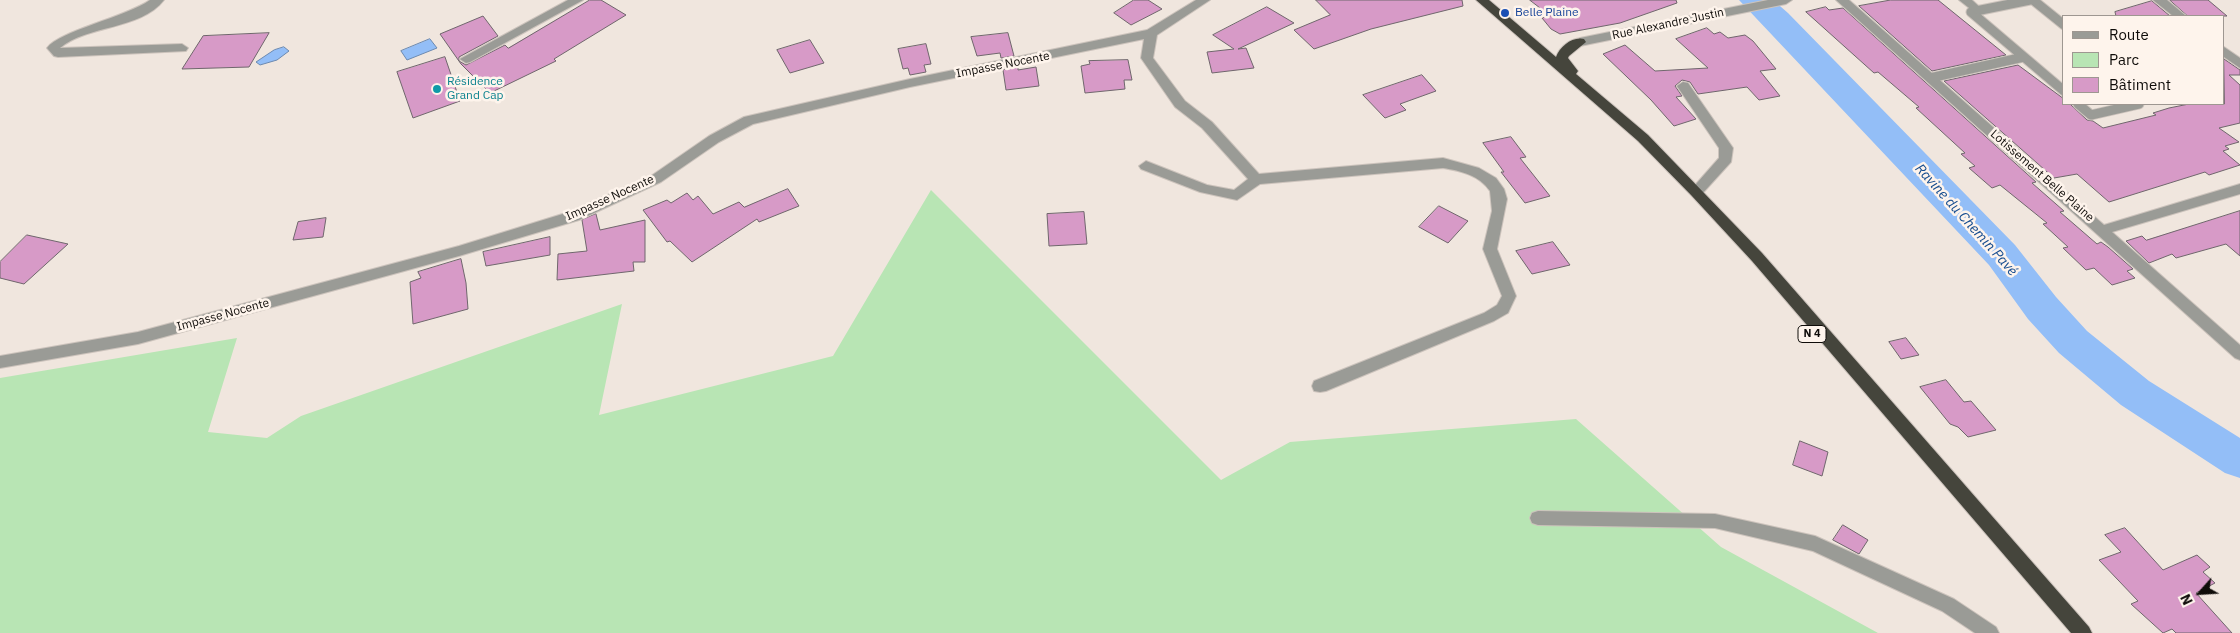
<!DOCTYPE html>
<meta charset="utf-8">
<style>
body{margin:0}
#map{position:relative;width:2240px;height:633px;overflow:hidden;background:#f0e6de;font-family:"IBM Plex Sans",sans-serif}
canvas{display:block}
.legend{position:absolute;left:2062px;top:15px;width:162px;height:90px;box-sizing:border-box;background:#fef4ec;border:1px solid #9e9791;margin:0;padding:6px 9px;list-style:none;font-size:15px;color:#0f0c09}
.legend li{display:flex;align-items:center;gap:10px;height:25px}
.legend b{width:25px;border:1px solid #9e9791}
.north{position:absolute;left:2175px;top:568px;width:50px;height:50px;-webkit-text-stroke:4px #fef4ec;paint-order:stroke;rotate:244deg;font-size:14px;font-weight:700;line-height:20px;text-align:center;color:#0f0c09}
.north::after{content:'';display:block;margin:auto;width:18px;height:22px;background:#0f0c09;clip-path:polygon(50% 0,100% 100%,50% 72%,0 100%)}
</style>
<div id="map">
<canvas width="2240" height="633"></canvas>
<ul class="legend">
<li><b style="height:6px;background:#9a9b96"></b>Route</li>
<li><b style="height:14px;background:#b8e5b4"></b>Parc</li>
<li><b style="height:14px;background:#d79ac7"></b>Bâtiment</li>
</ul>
<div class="north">N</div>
</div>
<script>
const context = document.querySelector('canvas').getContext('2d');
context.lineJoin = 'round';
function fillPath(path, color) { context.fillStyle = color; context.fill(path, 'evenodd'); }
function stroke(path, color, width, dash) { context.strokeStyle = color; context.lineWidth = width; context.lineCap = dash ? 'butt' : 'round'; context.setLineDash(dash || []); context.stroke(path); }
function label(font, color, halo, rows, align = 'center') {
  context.font = font + ' "IBM Plex Sans",sans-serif'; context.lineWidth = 5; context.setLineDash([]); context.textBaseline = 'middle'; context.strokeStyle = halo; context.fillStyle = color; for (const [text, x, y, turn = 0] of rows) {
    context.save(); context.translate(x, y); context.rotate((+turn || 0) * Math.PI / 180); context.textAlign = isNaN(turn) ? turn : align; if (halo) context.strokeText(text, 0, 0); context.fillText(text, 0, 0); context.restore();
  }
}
const green = new Path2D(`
 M931,190l290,290 69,-38 286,-23 145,128 157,86h-1878v-255l237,-40 -29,94 59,6 34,-22 321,-112 -23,111 234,-59z`);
const water = new Path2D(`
 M430,39l7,9 -30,12 -6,-9z
 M284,47l5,4 -12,9 -17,5 -4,-3 18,-12z`);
const river = new Path2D(`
 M1739,0h34l15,13 227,232 41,52 31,34 62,50 91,57v40l-15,-5 -104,-68 -62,-52 -31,-34 -39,-54z`);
const building = new Path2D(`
 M590,0h11l25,15 -72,44 2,2 -66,32 -29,-29 -21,-30 43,-18 15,20 -39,21v4l7,4 39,-20 3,3z
 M1134,0h14l14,9 -31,16 -17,-12z
 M1316,0h146l1,6 -92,23 -57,20 -20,-19 36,-15z
 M1530,0h146l1,3 -57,20 -60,11 -9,-5 -9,-11 8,-2z
 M1891,0h47l68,55 -74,16 -73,-65z
 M2170,0h38l19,16h-39z
 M2152,1l18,15h-54l-1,-4z
 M1267,7l27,16 -56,26 8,-1 8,20 -42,5 -5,-21 27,-3 -21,-14z
 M1826,7l3,3 14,-2 193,174 -4,1 32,28 -4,1 37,32 4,-2 7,5 25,22 -6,2 8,7 -23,7 -18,-17 -8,2 -23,-22 5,-1 -25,-23 4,-1 -47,-38 -8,3 -23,-20 6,-2 -14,-12 4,-1 -49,-45 3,-1 -41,-35 -4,1 -68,-61z
 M1707,28l7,6 6,-2 8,6 17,-3 8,6 23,28 -16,2 20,25 -21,4 -12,-13 -49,7 -8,-12 -8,-2 -7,6 7,10 -6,1 20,22 -22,7 -23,-26 -48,-46 22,-9 30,26 53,-3 -32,-29z
 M269,33l-20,34 -67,2 21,-33z
 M1008,33l6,23 -13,2 -1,-5 -23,3 -6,-19z
 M810,40l14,23 -34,10 -13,-23z
 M926,44l5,20 -7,1 2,7 -16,3 -2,-7 -5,1 -5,-20z
 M445,57l15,44 -47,17 -16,-46z
 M2224,59l16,11v5h-11l11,10v38l-21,5 20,14 -14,4 4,3 -6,2 17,14 -31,10 -4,-3 -96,30 -32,-28 -23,4 -110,-97 74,-16 46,34v5h6l17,16 6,1 10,7 53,-13 -3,-2 16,-5 20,-4h35z
 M1128,60l4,20h-8l1,9 -40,4 -4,-27 9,-2 -1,-3z
 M1018,67v3l18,-3 3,19 -33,4 -3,-20z
 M1422,75l14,16 -36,13 6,6 -21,8 -22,-23z
 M1511,137l15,20 -6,1 30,38 -25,7 -24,-31h3l-21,-29z
 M788,189l11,17 -40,16 -2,-3 -65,43 -22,-21 -3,1 -24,-32 24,-10 4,3 16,-10 6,7 5,-4 15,18 26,-12 5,5z
 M1439,206l29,15 -20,22 -29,-16z
 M2240,211v45l-14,-12 -50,14 -4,-4 -23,9 -23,-22 16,-5 4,4z
 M1084,212l3,32 -38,2 -2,-32z
 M596,214l4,16 45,-10v42h-12l1,9 -77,9 1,-26 29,-3 -5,-31z
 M326,218l-3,19 -30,3 5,-18z
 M27,235l41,9 -44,40 -24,-6v-16z
 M550,237v18l-64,11 -3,-14z
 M1553,242l17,23 -38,9 -16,-23z
 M461,259l5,24 2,26 -55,15 -3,-42 11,-4 -3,-6z
 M1906,338l13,17 -18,4 -12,-17z
 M1946,380l18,22 7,-1 25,29 -28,7 -10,-10 -8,-3 -30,-37z
 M1800,441l28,11 -6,24 -29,-11z
 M1843,525l25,15 -9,14 -26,-14z
 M2125,528l38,42 34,-15 13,12 -7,5 12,11 -19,10 36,40h-56l-4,-4 -9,4 -32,-29 7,-3 -39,-41 22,-8 -16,-17z`);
const lane = new Path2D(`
 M2030,0l-59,12 93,79
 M2033,0l31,25
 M1930,78l94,-21
 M2078,104l13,11 48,-11`);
const street = new Path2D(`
 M150,0h14c-23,30 -77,25 -104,48l122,-4 6,4 -2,3 -128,6 -4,-1 -7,-8c12,-17 79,-31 103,-48z
 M568,0h15l-113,62 -4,1 -6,-4z
 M1196,0h14l-53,35 -4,23 32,43 27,21 47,52 184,-16 36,10 17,10 8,11 3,10 -10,50 19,47 -8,17 -14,8 -168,70 -6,1 -6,-1 -2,-5 2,-5 170,-68 13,-8 5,-9 -19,-47 9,-38 -2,-20c-11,-16 -29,-20 -47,-23l-183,16 -23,16 -37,-8 -59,-23 -2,-3 7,-5 61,24 27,5 14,-11 -46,-51 -27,-21 -34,-49 3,-19 -234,48 -157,37 -34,18 -58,40 -82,38 -120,36 -321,88 -138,24v-12l138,-24 321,-86 110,-34 82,-36 58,-40 35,-19 166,-38 237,-49z
 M1768,0h24l-6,4 -206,42 -6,-4 6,-4z
 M1836,0h13l255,225 136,-41v10l-128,38 128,113v15l-5,-2z
 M1959,0h13l12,11 -6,4z
 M2153,0h14l19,16h-13z
 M2224,47l16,11v10l-16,-11z
 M1683,82l5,1 45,65 -2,14 -30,33 -5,2 -7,-5 30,-34v-10l-42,-62z
 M1538,511l177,3 100,22 139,63 42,28 3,6h-24l-33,-22 -129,-60 -98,-23 -177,-3 -6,-2 -2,-5 2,-5z`);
const highway = new Path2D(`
 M1476,0h13l67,57c4,-11 17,-21 28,-18l2,3 -17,14 -1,2 10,13 -2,3 72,61 114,118 327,374 3,6h-21l-319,-372 -61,-66 -53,-54z`);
const markers = [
 [1505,13,5,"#1a4fb4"],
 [437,89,5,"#0f9aa8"]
];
const shields = [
 [1812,334,28]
];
const shieldNames = [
 ["N 4",1812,334]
];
const transitNames = [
 ["Belle Plaine",1515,13]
];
const streetNames = [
 ["Rue Alexandre Justin",1668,24,-12],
 ["Impasse Nocente",1003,65,-11],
 ["Lotissement Belle Plaine",2042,176,41],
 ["Impasse Nocente",610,198,-24],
 ["Impasse Nocente",223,315,-15]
];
const cultureNames = [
 ["Résidence",447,82],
 ["Grand Cap",447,96]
];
const waterNames = [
 ["Ravine du Chemin Pavé",1966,220,48]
];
fillPath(green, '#b8e5b4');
fillPath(water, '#93bef7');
stroke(water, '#6b89b0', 1);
fillPath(river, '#93bef7');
fillPath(building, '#d79ac7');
stroke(building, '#6f666c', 1);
stroke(lane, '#ccc3bc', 11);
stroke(street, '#ccc3bc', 2);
stroke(highway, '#ccc3bc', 2);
stroke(lane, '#9a9b96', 9);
fillPath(street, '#9a9b96');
fillPath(highway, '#45453c');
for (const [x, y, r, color] of markers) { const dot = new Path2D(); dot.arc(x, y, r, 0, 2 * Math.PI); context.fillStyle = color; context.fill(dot); stroke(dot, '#fef4ec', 2); }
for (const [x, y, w] of shields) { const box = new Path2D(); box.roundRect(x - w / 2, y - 8.5, w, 17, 4); context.fillStyle = '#fef4ec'; context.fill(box); stroke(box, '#0f0c09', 1); }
label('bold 11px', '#0f0c09', null, shieldNames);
label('12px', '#164399', '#fef4ec', transitNames, 'left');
label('12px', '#0f0c09', '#fef4ec', streetNames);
label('12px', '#0d838f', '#fef4ec', cultureNames, 'left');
label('italic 14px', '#154c8f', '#fef4ec', waterNames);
</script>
